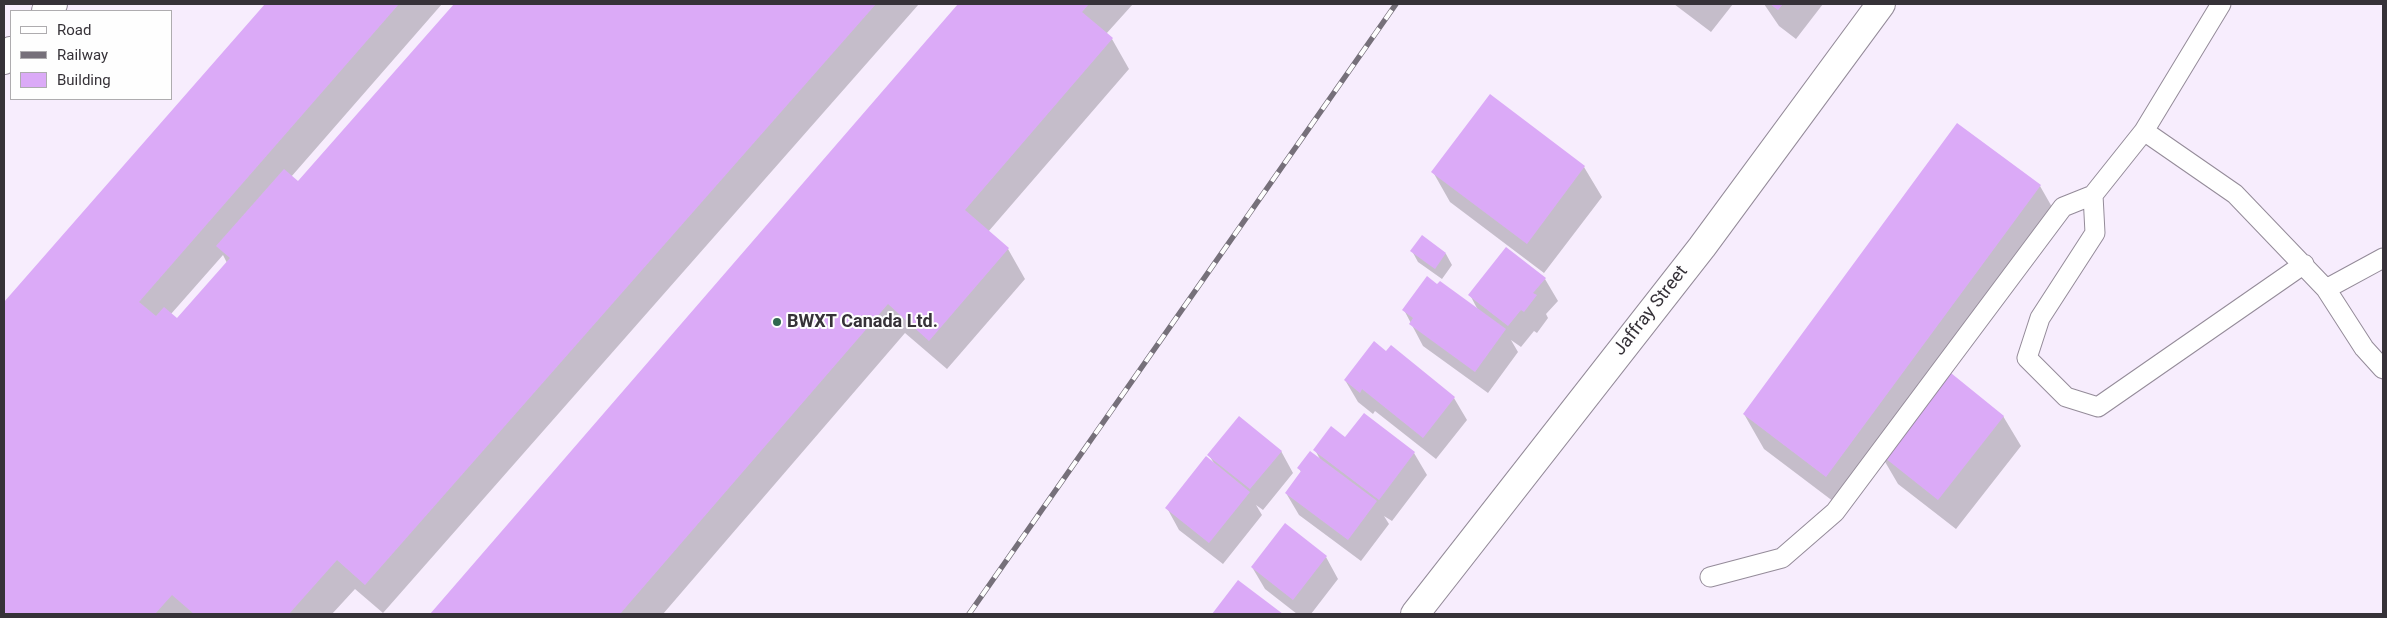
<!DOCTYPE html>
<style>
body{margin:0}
#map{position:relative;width:2387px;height:618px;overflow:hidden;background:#f7edfd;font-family:Roboto,sans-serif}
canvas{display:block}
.frame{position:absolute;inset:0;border:5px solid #363238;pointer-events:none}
.legend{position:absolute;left:10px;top:10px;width:162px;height:90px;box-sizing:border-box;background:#fefefe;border:1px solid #aeacaf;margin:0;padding:6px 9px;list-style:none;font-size:15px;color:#363238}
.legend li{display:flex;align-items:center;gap:10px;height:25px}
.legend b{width:25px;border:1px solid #aeacaf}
</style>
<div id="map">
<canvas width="2387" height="618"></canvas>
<div class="frame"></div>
<ul class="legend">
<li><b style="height:6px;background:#fff"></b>Road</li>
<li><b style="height:6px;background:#76707a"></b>Railway</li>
<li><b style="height:14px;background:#dbaaf7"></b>Building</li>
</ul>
</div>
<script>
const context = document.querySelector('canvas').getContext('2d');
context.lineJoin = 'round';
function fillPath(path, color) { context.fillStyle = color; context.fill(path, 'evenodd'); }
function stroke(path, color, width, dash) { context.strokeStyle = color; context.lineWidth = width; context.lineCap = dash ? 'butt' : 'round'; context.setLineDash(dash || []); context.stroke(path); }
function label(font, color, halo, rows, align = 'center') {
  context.font = font + ' Roboto,sans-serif'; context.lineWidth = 4; context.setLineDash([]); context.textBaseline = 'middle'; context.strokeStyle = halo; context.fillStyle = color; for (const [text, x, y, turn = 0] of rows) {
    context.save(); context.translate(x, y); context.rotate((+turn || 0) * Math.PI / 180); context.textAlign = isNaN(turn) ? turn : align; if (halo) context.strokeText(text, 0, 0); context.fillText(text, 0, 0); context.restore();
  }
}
const shadow = new Path2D(`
 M266,4h176l-151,173 7,6 158,-179h463l-536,609 -28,-24 -23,25h-328v-310zM223,255l4,8 -50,57 -6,-6z
 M960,4h173l-27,30 6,5 17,30 -141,163 20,17 17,30 -78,90 -42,-36 -242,281h-232z
 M1674,4h59l-22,28z
 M1764,4h59l-27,35 -17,-13z
 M1490,95l94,72 18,30 -58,76 -94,-71 -17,-30z
 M1958,125l82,61 20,35 -112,152 55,43 18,30 -65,83 -58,-45 -14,-24 -38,51 -82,-62 -20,-35z
 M1422,237l24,17 6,11 -10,14 -24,-17 -6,-11z
 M1545,279l13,22 -12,13 2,4 -11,15 -3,-2 -13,16 -10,-7 7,12 -30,41 -65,-47 -19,-36 75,2 -9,-17z
 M1386,353l68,45 13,22 -31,39 -61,-48 -2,3 -15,-12 -13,-22z
 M1345,439l69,14 13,22 -35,46 -8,-5 5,8 -28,37 -62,-46 -13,-22 15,-21 -2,-4 22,-7 -6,-11z
 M1281,451l12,22 -30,37 -7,-5 6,10 -39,49 -44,-34 -12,-22 48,-43 -6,-10z
 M1326,557l12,22 -27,35h-14l-32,-25 -13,-22z
 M1238,582l43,32h-67z`);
const building = new Path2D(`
 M265,4h134l-260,298 17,14 8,-9 13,11 53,-60 -14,-12 68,-77 14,12 156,-177h422l-511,581 -28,-25 -48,54h-95l-22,-19 -17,19h-151v-312z
 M958,4h131l-7,8 31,26 -148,172 44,38 -80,93 -41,-37 -268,310h-190z
 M1770,4h13l-5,6z
 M1490,94l95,72 -58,78 -96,-72z
 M1957,123l84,62 -215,292 -83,-63z
 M1422,235l24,18 -11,16 -25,-18z
 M1506,247l40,31 -13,15 4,2 -13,17 -3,-2 -13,16 -40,-31z
 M1427,276l10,8 3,-3 66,48 -31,43 -66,-48 4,-6 -11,-8z
 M1374,341l12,10 5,-6 64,52 -32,41 -61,-49 -2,4 -16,-13z
 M1946,369l58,47 -66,84 -58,-46z
 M1364,413l51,39 -36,48 -66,-50 18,-24 14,11z
 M1239,416l43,35 -32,38 -43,-34z
 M1310,451l67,50 -29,39 -63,-47 16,-22 -4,-3z
 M1206,456l44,36 -41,51 -44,-35z
 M1285,523l42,33 -34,44 -42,-33z
 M1238,580l45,34h-71z`);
const lane = new Path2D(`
 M2144,131l91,63 91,95 38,59 19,21
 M2093,195l2,38 -55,85 -13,40 39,39 32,10 206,-143
 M2326,289l57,-31
 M1710,577l72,-19 53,-46 228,-305 30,-12 51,-64 77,-127`);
const street = new Path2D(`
 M1415,614l287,-367 179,-243`);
const secondary = new Path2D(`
 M46,11l7,-7
 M4,60l7,-9`);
const rail = new Path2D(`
 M969,614l427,-610`);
const markers = [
 [777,322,5,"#30684f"]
];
const streetNames = [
 ["Jaffray Street",1651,311,-52]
];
const poiNames = [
 ["BWXT Canada Ltd.",787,322]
];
fillPath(shadow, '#0003');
fillPath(building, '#dbaaf7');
stroke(lane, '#948b99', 21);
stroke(street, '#948b99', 30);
stroke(secondary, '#948b99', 30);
stroke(lane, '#fff', 19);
stroke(street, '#fff', 28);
stroke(secondary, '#fff', 28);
stroke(rail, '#76707a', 5.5);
stroke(rail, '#fefefe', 4, [11]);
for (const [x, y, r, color] of markers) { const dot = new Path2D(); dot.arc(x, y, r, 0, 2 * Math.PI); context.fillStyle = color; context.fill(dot); stroke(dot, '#fefefe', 2); }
label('18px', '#363238', '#fefefe', streetNames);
label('bold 18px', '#363238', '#fefefe', poiNames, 'left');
</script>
